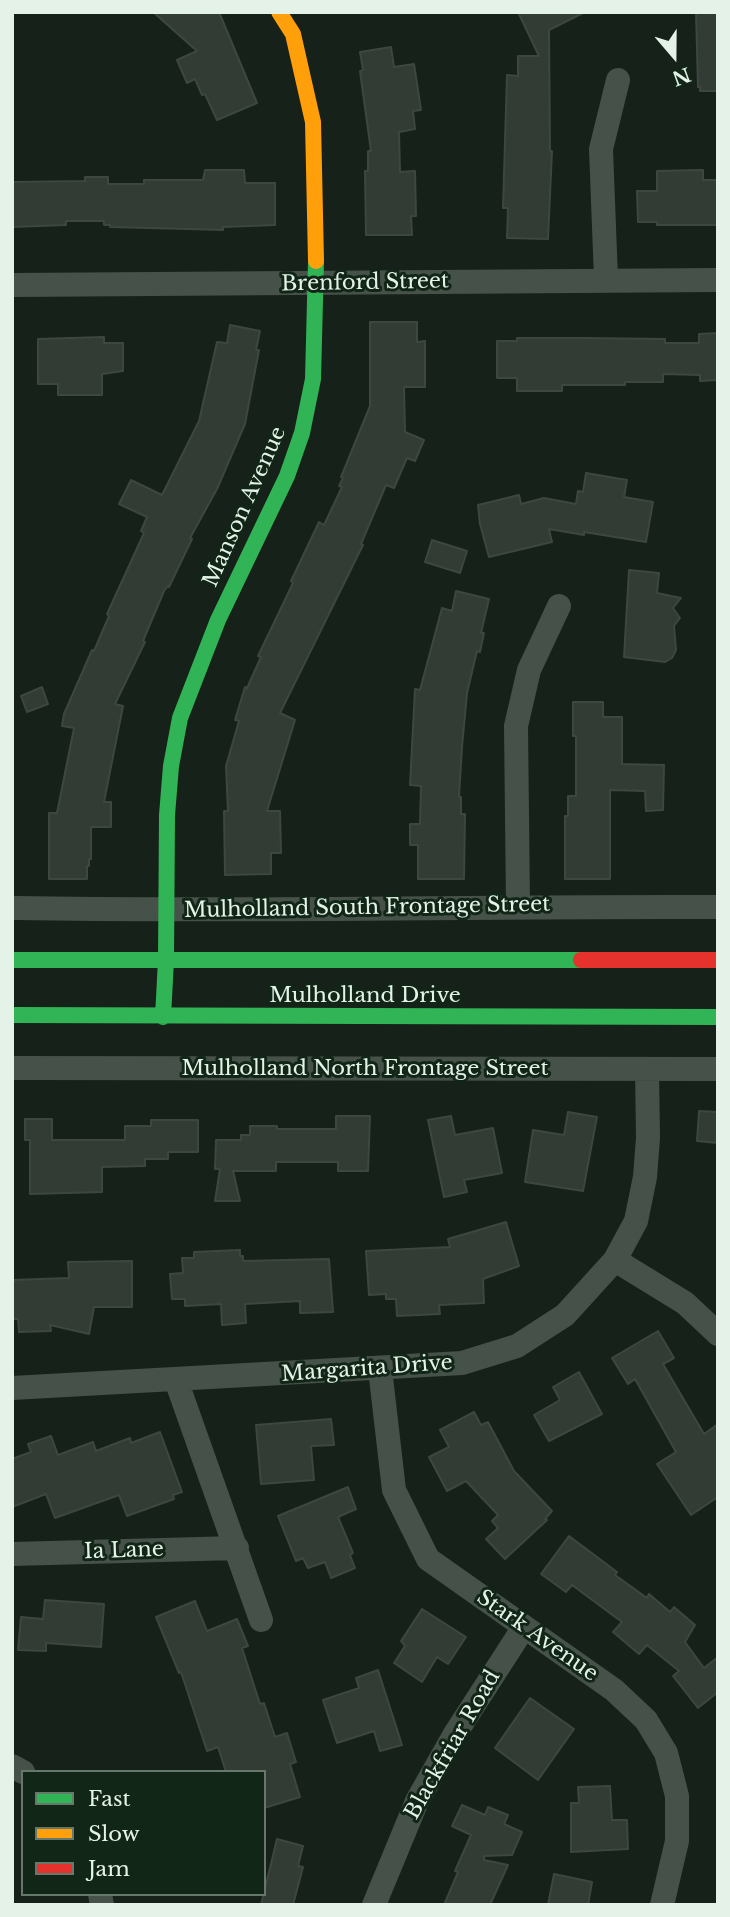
<!DOCTYPE html>
<style>
body{margin:0}
#map{position:relative;width:730px;height:1917px;overflow:hidden;background:#162119;font-family:"Libre Baskerville",serif}
canvas{display:block}
.frame{position:absolute;inset:0;border:14px solid #e5f2e8;pointer-events:none}
.legend{position:absolute;left:21px;top:1770px;width:245px;height:126px;box-sizing:border-box;background:#112617;border:2px solid #66786b;margin:0;padding:9px 12px;list-style:none;font-size:21px;color:#e5f2e8}
.legend li{display:flex;align-items:center;gap:14px;height:35px}
.legend b{width:35px;border:2px solid #66786b}
.north{position:absolute;left:639px;top:21px;width:70px;height:70px;-webkit-text-stroke:5px #112617;paint-order:stroke;rotate:160deg;font-size:19px;font-weight:700;line-height:28px;text-align:center;color:#e5f2e8}
.north::after{content:'';display:block;margin:auto;width:24px;height:32px;background:#e5f2e8;clip-path:polygon(50% 0,100% 100%,50% 72%,0 100%)}
</style>
<div id="map">
<canvas width="730" height="1917"></canvas>
<div class="frame"></div>
<ul class="legend">
<li><b style="height:9px;background:#30b455"></b>Fast</li>
<li><b style="height:9px;background:#ff9f0a"></b>Slow</li>
<li><b style="height:9px;background:#e5322d"></b>Jam</li>
</ul>
<div class="north">N</div>
</div>
<script>
const context = document.querySelector('canvas').getContext('2d');
context.lineJoin = 'round';
function fillPath(path, color) { context.fillStyle = color; context.fill(path, 'evenodd'); }
function stroke(path, color, width, dash) { context.strokeStyle = color; context.lineWidth = width; context.lineCap = dash ? 'butt' : 'round'; context.setLineDash(dash || []); context.stroke(path); }
function label(font, color, halo, rows, align = 'center') {
  context.font = font + ' "Libre Baskerville",serif'; context.lineWidth = 6; context.setLineDash([]); context.textBaseline = 'middle'; context.strokeStyle = halo; context.fillStyle = color; for (const [text, x, y, turn = 0] of rows) {
    context.save(); context.translate(x, y); context.rotate((+turn || 0) * Math.PI / 180); context.textAlign = isNaN(turn) ? turn : align; if (halo) context.strokeText(text, 0, 0); context.fillText(text, 0, 0); context.restore();
  }
}
const building = new Path2D(`
 M153,12h66l38,91 -40,17 -12,-26 -3,1 -7,-16 -8,4 -10,-23 20,-9z
 M518,12h67l-36,18 1,121h2l-4,88 -41,-1 1,-30h-5l4,-133 11,1v-20h21z
 M696,12h22v79h-18v-4h-2z
 M391,47l3,20 20,-3 7,46 -8,1 2,18 -16,3 1,40 15,-1 1,45h-5l1,19h-46l-1,-64h3v-20h3l-11,-80 3,-1 -3,-18z
 M205,170h39l1,13h30v42l-52,2v3l-35,-1 -78,-2v-2h-6v-4h-38v4l-54,2v-45l73,-1v-4h23v7h36v-4h59z
 M703,170v10h15v45h-61v-3h-19l-1,-31h20v-20z
 M370,322h47v20l8,-1v46h-21l1,45 19,8 -9,21 -8,-3 -13,30 -8,-3 -25,59 2,1 -83,168 15,7 -28,91h13l1,42h-10v21l-46,1 -1,-64h4l-2,-45 13,-45 -4,-1 10,-33 2,1 14,-31 -3,-1 35,-73 -2,-2 28,-59 5,3 18,-38 -3,-1 4,-8 -2,-1 29,-71z
 M230,325l30,6 -4,19h3l-14,74 -28,65 -27,49 2,1 -23,48 -1,-1 -4,5 -21,50 2,1 -30,62 8,2 -19,96h7v25h-20v32h-2v7h-2v13h-38v-66h8l17,-85 -12,-2 2,-12 28,-64 2,1 15,-35 -2,-2 37,-81 -3,-2 6,-14 -28,-13 12,-24 31,15 37,-74 18,-79 10,1z
 M718,333v47l-18,1v-6l-37,-1v8h-38v3h-63v6h-45v-13h-20v-37h20v-3h64l84,1v4h34v-9z
 M104,337v6h19v28l-21,3v21h-44v-11h-20v-45z
 M586,473l41,7 -3,17 29,5 -7,40 -62,-10v3l-35,-6 3,13 -63,15 -9,-33 -2,-19 41,-10 2,9 23,-6 32,6 2,-13 5,1z
 M432,540l35,11 -7,22 -35,-11z
 M629,570l30,3 -2,20 24,5 -8,10 7,10 -6,8 2,24 -4,8 -7,4 -41,-5z
 M456,591l33,8 -8,34h3l-4,19 -3,-1 -10,42 -5,54 -3,50h2v17h4l-1,65h-46v-34h-8v-21h10l1,-38 -11,-1 5,-96 5,1 22,-82 10,3z
 M42,687l6,17 -21,8 -6,-16z
 M573,702h30v15h19v47l42,1 -1,45 -17,1 -1,-20 -35,-1v89h-45v-63h3v-20h8v-60h-3z
 M699,1111l19,1v31l-21,-2z
 M568,1112l29,5 -14,74 -58,-9 8,-52 31,5z
 M336,1116h34l-2,55h-30v-9h-62v9h-43l7,30h-25l5,-32h-5l1,-29h25v-5h9v-9h27v3h59z
 M451,1116l4,19 38,-7 9,45 -38,7 3,12 -23,5 -16,-77z
 M25,1119h27v21h73v-14h26v-6h47v32h-30v7h-23v7l-43,1v25l-72,2v-54h-5z
 M506,1222l13,44 -36,13 1,24 -45,2 1,9 -43,2 -1,-17h-10v-5l-17,1 -3,-44 84,-4 -2,-8z
 M240,1250v6h3v5l86,-2 4,53 -33,1v-12l-55,3 1,19 -24,2 -1,-21 -36,2v-7h-13l-2,-25 13,-1 -1,-15h12v-6z
 M132,1261v46h-38l-5,27 -39,-9 1,6 -32,1 -1,-13h-6v-39l57,-2 -1,-16z
 M658,1331l16,27 -11,6 41,70 14,-10v73l-27,18 -34,-51 19,-12 -41,-73 -7,5 -16,-26z
 M579,1372l23,42 -53,27 -15,-26 26,-15 -7,-13z
 M474,1412l7,13 7,-3 26,49 38,40 -7,8 2,1 -42,39 -19,-20 12,-11 -6,-7 6,-6 -32,-34 -19,10 -18,-34 20,-10 -9,-17z
 M331,1419l3,26 -23,1 3,34 -53,4 -5,-59z
 M160,1432l22,60 -9,3 1,4 -47,17 -8,-21 -64,23 -9,-24 -34,13v-48l19,-7 -3,-8 23,-8 7,19 35,-13 3,9 34,-13 1,5z
 M348,1487l8,22 -18,8 15,36 -3,2 5,13 -24,10 -6,-16 -17,6 -5,-10 -7,3 -18,-45z
 M569,1536l48,36 -2,3 32,23 2,-4 21,18 4,-5 21,18 -10,17 19,26 14,-11v35l-20,16 -25,-32 6,-5 -32,-26 -8,9 -26,-22 9,-10 -50,-37 -6,7 -25,-18z
 M45,1600l59,4 -3,43 -55,-4v8l-28,-1 3,-33 22,2z
 M195,1601l12,30 30,-12 11,27 -6,2 18,56 4,-1 11,34 12,-4 9,29 -6,2 10,33 -36,11v-36h-38l-8,-25 -11,4 -26,-79 -2,1 -23,-56z
 M422,1609l44,28 -18,27 -11,-7 -15,25 -28,-19 11,-17 -4,-5z
 M378,1670l24,75 -22,6 -6,-20 -37,12 -14,-43 36,-12 -3,-10z
 M530,1698l44,31 -36,51 -43,-32z
 M610,1786l2,34h15l1,29 -57,3v-49h8l-1,-16z
 M462,1805l23,10 3,-8 20,8 -4,9 18,8 -10,23 -28,1v4l24,5 -18,40h-46l14,-33 -3,-1 16,-36 -19,-9z
 M277,1839l26,7 -5,20 5,1 -10,38h-32z
 M554,1874l38,8 -4,23h-40z`);
const street = new Path2D(`
 M606,279l-5,-130 17,-69
 M12,285l706,-5
 M518,906l-2,-180 13,-56 30,-64
 M16,908c234,4 468,-2 702,-1
 M12,1068l706,1
 M615,1260l70,43 33,31
 M380,1369l14,121 34,69 186,131 32,30 20,33 11,43v45l-15,64
 M176,1380l85,240
 M12,1388l450,-25 55,-17 48,-31 50,-55 21,-39 9,-44 3,-39 -1,-69
 M12,1554l225,-6
 M12,1766l11,6
 M100,1894l2,11
 M374,1905l43,-104 38,-67 69,-107`);
const fast = new Path2D(`
 M12,960h569
 M12,1015l706,2
 M163,1017l3,-57 1,-145 4,-49 9,-48 38,-98 69,-144 15,-43 11,-54 3,-118`);
const slow = new Path2D(`
 M279,12l14,22 20,88 3,139`);
const jam = new Path2D(`
 M581,960h137`);
const streetNames = [
 ["Brenford Street",365,283,-1],
 ["Manson Avenue",245,507,-66],
 ["Mulholland South Frontage Street",367,908,-1],
 ["Mulholland Drive",365,996],
 ["Mulholland North Frontage Street",365,1069],
 ["Margarita Drive",367,1369,-4],
 ["Ia Lane",124,1551,-2],
 ["Stark Avenue",537,1636,35],
 ["Blackfriar Road",453,1745,-60]
];
fillPath(building, '#323c34');
stroke(building, '#3d4740', 2);
stroke(street, '#465249', 24);
stroke(fast, '#30b455', 16);
stroke(slow, '#ff9f0a', 16);
stroke(jam, '#e5322d', 16);
label('21px', '#e5f2e8', '#112617', streetNames);
</script>
